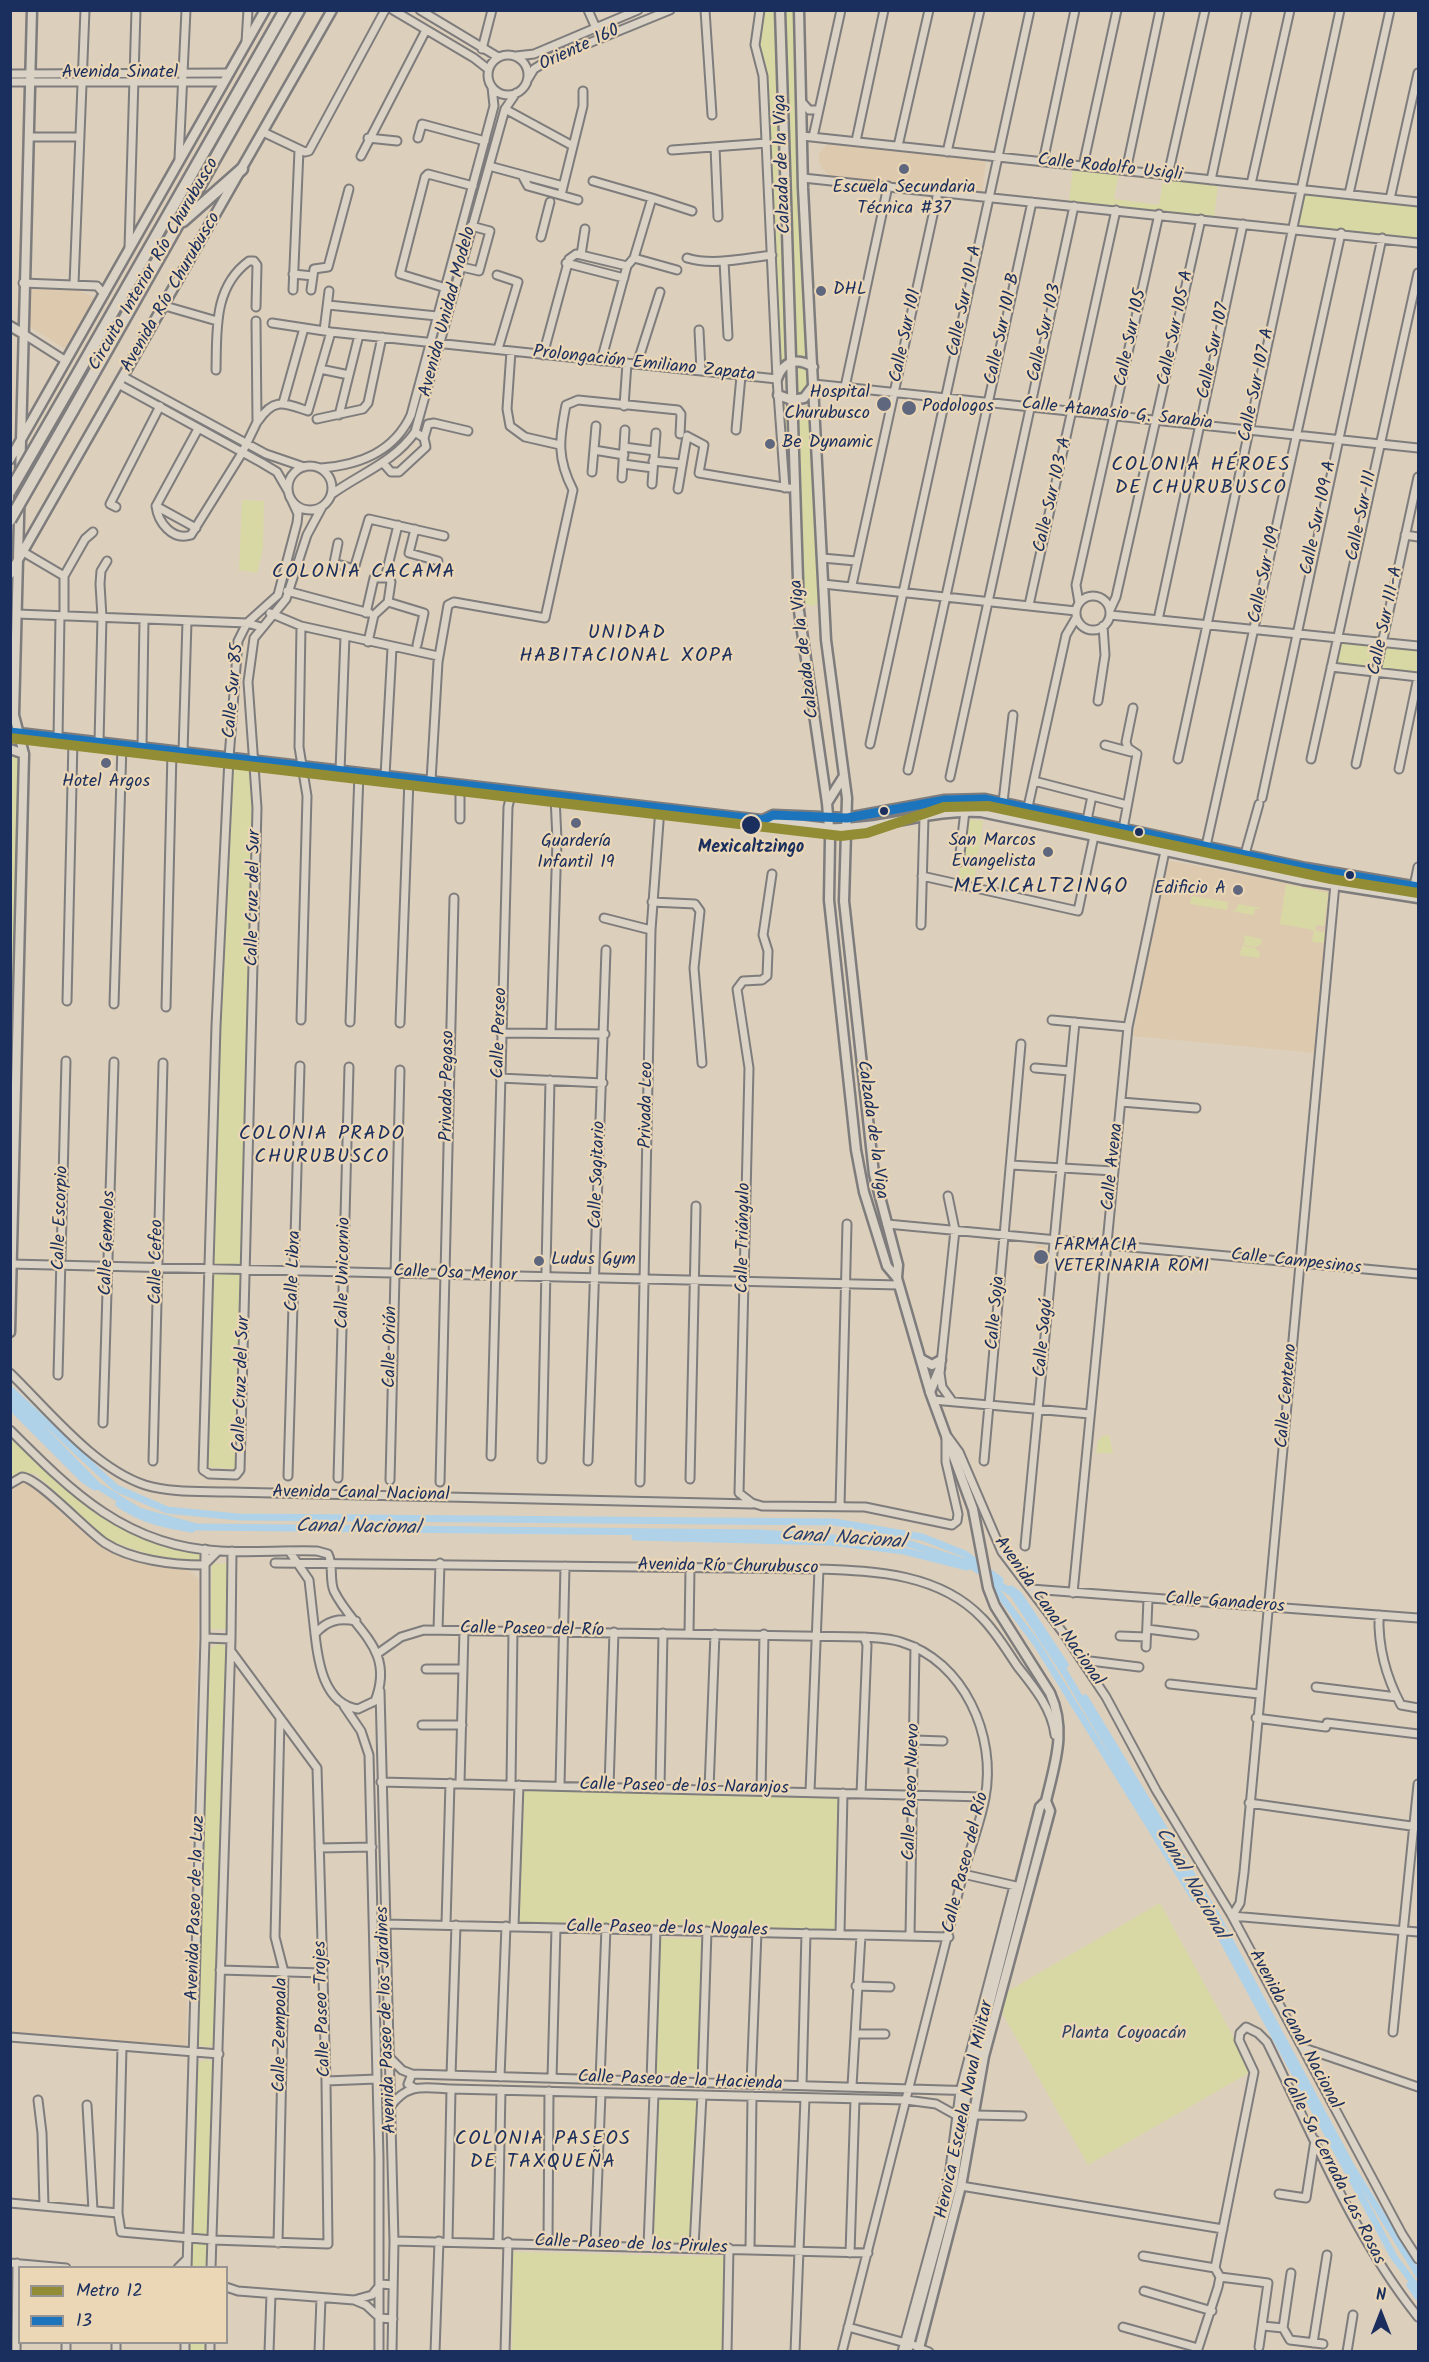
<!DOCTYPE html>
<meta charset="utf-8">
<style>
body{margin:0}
#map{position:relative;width:1429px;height:2362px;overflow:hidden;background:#dccfbb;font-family:Kalam,sans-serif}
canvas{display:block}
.frame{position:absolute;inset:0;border:12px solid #1b2f5e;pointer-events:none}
.legend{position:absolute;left:18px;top:2266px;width:210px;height:78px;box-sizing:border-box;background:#ebd7b5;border:2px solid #989492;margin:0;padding:8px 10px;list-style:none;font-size:18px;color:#1b2f5e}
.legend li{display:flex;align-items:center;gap:12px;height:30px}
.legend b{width:30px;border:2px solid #989492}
.north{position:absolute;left:1351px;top:2284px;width:60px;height:60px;-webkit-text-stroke:4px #ebd7b5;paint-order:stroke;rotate:0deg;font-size:16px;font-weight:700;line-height:24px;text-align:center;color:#1b2f5e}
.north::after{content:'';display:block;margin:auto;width:21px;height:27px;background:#1b2f5e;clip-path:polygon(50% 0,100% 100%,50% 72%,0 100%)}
</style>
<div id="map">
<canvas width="1429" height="2362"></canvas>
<div class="frame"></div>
<ul class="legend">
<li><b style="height:8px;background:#928c34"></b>Metro 12</li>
<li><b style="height:8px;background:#1c75bc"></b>13</li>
</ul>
<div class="north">N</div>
</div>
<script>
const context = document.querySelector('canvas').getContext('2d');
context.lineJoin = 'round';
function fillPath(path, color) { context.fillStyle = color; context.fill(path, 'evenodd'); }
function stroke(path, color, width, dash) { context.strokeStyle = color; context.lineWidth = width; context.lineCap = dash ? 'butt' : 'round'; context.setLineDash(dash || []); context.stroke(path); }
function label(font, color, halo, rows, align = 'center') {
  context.font = font + ' Kalam,sans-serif'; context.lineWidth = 4.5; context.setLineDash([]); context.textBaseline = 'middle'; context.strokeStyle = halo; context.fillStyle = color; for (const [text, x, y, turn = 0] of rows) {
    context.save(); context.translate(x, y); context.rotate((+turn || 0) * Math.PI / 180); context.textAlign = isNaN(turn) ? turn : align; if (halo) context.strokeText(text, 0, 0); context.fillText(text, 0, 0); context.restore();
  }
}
const built = new Path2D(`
 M829,142l157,17 -4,35 -152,-17 -11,-13v-10z
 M30,289l48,1 17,8 -29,51 -36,-22z
 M1165,860l166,31 -16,162 -182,-17z
 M1037,1245l9,1 -2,23 -9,-1z
 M23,1480l13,7 29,29 40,31 77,19 17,13 -13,468 -175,-15v-542z`);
const green = new Path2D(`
 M765,11h10l3,183 9,163 -7,8 -14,-301 -9,-20z
 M783,11h14l11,347 -14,-1z
 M1073,167l46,4 -5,28 45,6 5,-29 54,7 -4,36 -145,-17z
 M1304,194l114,12v35l-121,-14z
 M794,365h7l8,6 2,10 -6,14 -10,2z
 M788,402l2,78 -4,1 -4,-69z
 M816,406l4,188v8l-8,4 -9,-4 -2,-7 -6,-188z
 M242,500l22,1 -1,47 -6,25 -18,-3z
 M1338,641l80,5v28l-84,-9z
 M10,752h6l5,8 -11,499z
 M229,769l25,2 -16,698 -32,-2 4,-208z
 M967,819l16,2 -9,62 -16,-3z
 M1286,884l42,9 -4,33 -8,-1 -1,5 10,3 -1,10 -12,-1 2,-12 -34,-6z
 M1192,896l36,6 -1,8 -37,-6z
 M1238,904l23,4 -1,1h-5l-1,6 -23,-4 5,-1z
 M1242,935l20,4 -1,5 -5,3 -12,-2 1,-6z
 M1242,946l13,2 5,5 -1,5 -19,-3z
 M1109,1435l4,18h-17l2,-12 5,-5z
 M11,1438l73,66 45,27 73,23 -1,8 -50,-7 -44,-15 -71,-66 -13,-1 -12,5z
 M228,1563l-1,66h-17l2,-65z
 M220,1643l9,7 -13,394 -10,3 -9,-3 12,-395z
 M519,1790l327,4 -4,145 -327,-8z
 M1160,1903l92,168 -164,94 -86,-152 6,-22z
 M658,1938l46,1 -6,134h-47z
 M207,2059l9,6 -7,171 -16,-1 3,-171z
 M657,2099l42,2 -1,143h-47z
 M200,2243l8,3v21h-17l1,-22z
 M513,2252l216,5 -1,94 -216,1z
 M189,2343h16v8h-16z`);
const canal = new Path2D(`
 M10,1389l106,99 51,22 71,7 597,5 87,15 43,17 35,26
 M10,1396l88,90 41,25 58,16 563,6 147,10 61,20 45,31 52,79 147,247 182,337 24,32
 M10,1406l73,73 12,8
 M119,1504c24,16 45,21 73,25
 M635,1537l196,5 73,9 63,16
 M991,1583l45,60 158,255
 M1011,1589l8,6 46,70
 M1085,1698l131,217 135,251 67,108
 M1410,2285l8,12`);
const minor = new Path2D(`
 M393,10l81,48 14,11
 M420,10l78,47
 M588,10l8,18
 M705,10l7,105
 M760,10l-5,35 8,31 14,303 8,109
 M246,42l2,-32
 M482,49l10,-39
 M488 75a20 20 0 1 1 40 0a20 20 0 1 1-40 0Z
 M516,56l18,-2 104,-44
 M10,74l219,-1
 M528,79l6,-10 16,-10 120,-49
 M10,82h214
 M801,101l8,9h10
 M505,109l68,37
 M263,132l42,20 4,-1 76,-141
 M802,136l616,66
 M29,137h51
 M813,137l28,-127
 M368,138l29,3
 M418,138l4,-14 63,17
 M856,141l28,-131
 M898,146l31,-136
 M715,147l3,70
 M672,150l95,-7
 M947,152l33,-142
 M361,156l65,-126
 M179,158l7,-148
 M1043,162l32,-152
 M489,166l74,20
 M1083,166l34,-156
 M1126,171l34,-161
 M522,175l6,11 50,14
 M1168,175l37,-165
 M803,178l615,65
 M1211,180l36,-170
 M593,181l59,17 -18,60 -7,8 -26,95
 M1251,184l39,-174
 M1349,194l41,-184
 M561,195l22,-89v-15
 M652,198l40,13
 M1390,199l28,-126
 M541,237l9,-35
 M129,248l7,-238
 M581,255l4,-26
 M634,258l43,12
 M687,258c26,8 58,0 85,-3
 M724,261l4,75
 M566,263l58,15
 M462,267l17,4 11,-40 -19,-5
 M293,274l20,2
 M497,275l21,7 -20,67
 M23,283l74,3 7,8
 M74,284l11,-274
 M446,288l-46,-14 25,-97 3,-3 45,12
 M293,290l6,-140
 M311,290l3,-21 14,-2 21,-78
 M328,305l109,11
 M165,306l52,15
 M272,323l59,9 446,47
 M699,330l2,41
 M324,331l5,-40
 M22,333l44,28
 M511,351l-4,58 3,17 15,11 35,8
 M543,355l26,-96 7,-5 5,1 46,11
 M637,364l23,-72
 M320,369l29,6
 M216,370c1,-39 -3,-83 33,-109h5l3,4 -1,42
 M124,377l142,77 38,13
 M814,384l604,64
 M120,385l142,78 15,9 11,19
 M845,387l43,-201
 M283,403l21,-75
 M624,406l3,-43
 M339,415l20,-80
 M317,419l46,-10 5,-6 14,-66
 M258,421c16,-24 26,-18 50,-10l23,-79
 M736,430l5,-54
 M424,438l4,-14 6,-1 34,8
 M624,447l30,4
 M594,450l30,5
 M653,461l29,3
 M384,464l7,8h8l27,-25 -2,-9 -9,-6
 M623,464l30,4
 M288 488a22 22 0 1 1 44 0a22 22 0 1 1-44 0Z
 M321,468c39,-3 73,-16 90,-53l83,-309 -2,-19
 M592,472l4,-46
 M622,478l3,-48
 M652,484l4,-51
 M678,489l9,-53 17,9 -5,28 90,15
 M332,494c29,-21 62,-32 83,-62l90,-323 11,-16
 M292,501l6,13 -1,9 -19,72 -31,28 -9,18 -9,117 -13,268 -13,444 6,4 27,1 4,-5 17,-662 -9,-126 6,-44 32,-39 21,-64 15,-28
 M156,506c2,16 16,35 35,29l51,-82 15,-31 -1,-101
 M156,506l42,-77
 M156,506l40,22
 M116,507l-6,-3 50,-98
 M415,529l-6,24 29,8
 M1405,535l13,2
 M338,543l-4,20 20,6 15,-50 75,17
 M25,553l39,23
 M822,558l34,3
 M385,578l13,-53
 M823,584l253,27
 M852,585l86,-393
 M287,591l82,22
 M1076 613a17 17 0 1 1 34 0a17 17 0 1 1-34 0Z
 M388,602l36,11 -7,32
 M1079,603l-3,-18 83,-371
 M1029,605l87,-395
 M1110,610l6,-13 85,-378
 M270,613l31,13 137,30
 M366,613l8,-35h15l2,4 -3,20 -14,13 -6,27
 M17,614l230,9 14,4
 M1110,615l308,31
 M64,616v-40l21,-37 8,-7
 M1158,620l85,-396
 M1331,667l87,10 -19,92
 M1098,701l7,-46 -2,-29
 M1133,708l-7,34 2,6 9,6
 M58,738l2,-122
 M99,742l3,-125 -2,-33 1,-13 6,-10
 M870,744l160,-734
 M1105,745l26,7
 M142,747l2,-128
 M183,752l4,-131
 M1178,759l162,-749
 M1311,759l107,-486
 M1356,764l62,-287
 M908,770l124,-568
 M340,771l5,-135
 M385,776l7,-128
 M950,777l124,-571
 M431,781l7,-119 10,-57 6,-3 91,16 28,-128c-16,-31 -14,-50 -7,-85l12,-5 100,10 3,4 -1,20
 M1034,781l93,24
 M1262,798l120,-560
 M1003,802l10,-87
 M1028,807l38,-172 10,-17
 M460,819v-34
 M1087,820l5,-24
 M1123,829l14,-75
 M1206,846l135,-613
 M1245,854l14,-50
 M959,862l6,-51
 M772,874l-9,61 5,16 -1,25 -5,4 -19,1 -6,8 12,79 -10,425 13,10 10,3 103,1 87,18 5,-4 1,-7 -12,-52v-25
 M922,876l156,35 16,-75
 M1414,886l4,-19
 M652,902l43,2 5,7 -6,57 8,95
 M604,918l47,12
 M921,925l3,-108
 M67,1001l6,-261
 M114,1004l8,-259
 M166,1007l6,-256
 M301,1020l6,-224 -8,-49 2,-121
 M1052,1020l76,7
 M350,1022l9,-249
 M400,1023l9,-244
 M501,1033l104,1
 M551,1033l6,-193 -2,-44
 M1035,1068l35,3
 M500,1078l103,5
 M1121,1102l75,6
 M1011,1165l103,6
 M948,1196l7,34 -15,143 2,14 10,14
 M887,1224l531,50
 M10,1264l889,21
 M10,1373c39,38 84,95 135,112 26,8 57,6 84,7l523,12
 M58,1375l8,-314
 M933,1400l157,14
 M103,1423l11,-361
 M10,1430c62,62 117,117 210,121 32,2 64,-1 97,0l11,3c6,12 1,25 6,37 19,39 62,57 41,110l-17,8c-34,-5 -40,-47 -43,-75 12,-14 24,-16 41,-13
 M948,1437l11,15 43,100 62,82 42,63 50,93 76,126 170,318 16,25
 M491,1456l17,-649 4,-16
 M542,1459l8,-379
 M153,1461l10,-398
 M588,1461l18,-511
 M984,1461l37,-417
 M288,1476l12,-410
 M338,1478l11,-411
 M690,1479l6,-273
 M390,1480l10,-410
 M440,1482l14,-584
 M640,1482l11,-552 9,-122
 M10,1484l12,-7c15,0 64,53 83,66 26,17 68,22 99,22l14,-14
 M840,1506l7,-282
 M1025,1546l50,-524
 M289,1551l20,29 6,54
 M275,1563l544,6c58,2 121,5 163,49 14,14 25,33 36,49 16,20 34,42 37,68
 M1031,1589l387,29
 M1073,1593l55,-566 37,-176
 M1379,1615c-1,32 7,62 22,90l17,3
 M1147,1629l47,6
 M438,1630l2,-67
 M689,1634l1,-66
 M1120,1636l26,1
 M205,1638l26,1
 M1146,1647l2,-48
 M377,1654l24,-17 23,-7 440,7c12,1 25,1 37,5 63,19 96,94 84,156 -5,26 -15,51 -22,76l-121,478
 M1082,1660l57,7
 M426,1669h37
 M1170,1684l89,10
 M1316,1687l81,10
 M380,1691l14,550 -2,111
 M344,1706l17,25 8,24 10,403v194
 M1256,1718l70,9 1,-4 91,11
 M422,1725h40
 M915,1740l28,1
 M381,1782l604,15
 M460,1783l4,-153
 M511,1784l2,-154
 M560,1785l5,-219
 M609,1787l5,-155
 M660,1788l3,-155
 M709,1789l6,-155
 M761,1790l3,-156
 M810,1791l9,-222
 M861,1794l6,-149 -3,-8
 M1249,1803l169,24
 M319,1848l53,-1
 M963,1874l53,12
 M1232,1916l8,-13 4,-31 92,-999
 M1232,1916l186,16
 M385,1924l564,13
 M446,1924l4,-141
 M514,1926l5,-141
 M840,1934l3,-141
 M910,1936l5,-289
 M220,1970l102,3
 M856,1986l34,1
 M1393,2032l25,-248
 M855,2034h30
 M10,2037l209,17
 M122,2047l-4,166 3,19 92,8 115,4 -2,-163 -9,-313 -86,-117
 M1304,2048l114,39
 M388,2056l14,14 10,4 566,17
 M412,2074l-4,10 6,4
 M451,2075l5,-150
 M500,2077l6,-151
 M552,2078l4,-150
 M600,2080l6,-152
 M326,2081l51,-2
 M651,2081l5,-151
 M702,2082l5,-151
 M751,2084l6,-152
 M802,2085l4,-152
 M852,2086l9,-151
 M38,2100l4,33 2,73
 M87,2105l6,105
 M390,2107c18,-25 34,-19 61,-18l455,11 30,4 27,15
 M974,2115l48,1
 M961,2186l262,43
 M1279,2194l27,4 9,-58
 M10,2203l108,10
 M394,2241l474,12
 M448,2241l3,-152
 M498,2242l3,-152
 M278,2243l6,-271 -9,-35 5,-218
 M548,2243l1,-152
 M595,2245l6,-152
 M648,2246l6,-152
 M694,2247l8,-152
 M750,2249l2,-153
 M850,2253l5,-154
 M1143,2256l72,12
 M10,2263l56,5
 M178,2268l9,-9
 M187,2268l18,-630v-89
 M211,2268l20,-629 1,-88
 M1220,2277l48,6 -9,64
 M226,2287l12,4 116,9 18,-5 9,-11 12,1
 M1144,2291l68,20
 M354,2300l12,5 14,13 13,1
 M1263,2326l20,2 7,12 33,4
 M848,2327l72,20
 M1123,2327l75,21
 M1283,2328l8,-55
 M210,2342v10
 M1313,2343l14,-88
 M919,2348l10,4
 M16,2352l1,-89
 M66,2352v-10
 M116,2352v-10
 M185,2352v-10
 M269,2352l2,-58
 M319,2352l2,-54
 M435,2352l4,-111
 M505,2352l3,-110
 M727,2352l2,-104
 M795,2352l10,-254
 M902,2352l46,-168 12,-92 54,-206
 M1197,2352l21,-65 2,-10 -5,-9 39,-196 -15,-32 1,-7 6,-6 12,6 9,9c46,93 86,194 151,275
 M1347,2352l6,-37`);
const major = new Path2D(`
 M780,10l19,601 28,192 3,37 -1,60 27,250 8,42 23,74 10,12
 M799,10l4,178 23,452 21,158 -3,103 30,273 24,91 -1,13 33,114 43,117 15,79 7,18 55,87c17,37 5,70 -4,108l4,10 -66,245 -23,130 -43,166
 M10,326l12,7
 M777,379c6,-18 20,-22 36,-12
 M778,395l14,5 12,-2 10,-13
 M10,459l255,-449
 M10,574l322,-564
 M10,732l819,96c52,2 101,-19 152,-16l322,68 115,18
 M10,749l14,5
 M827,803l17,-27
 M763,820l10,-5 74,3 98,-18 40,-1 321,69 112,19
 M10,1332l14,-578 -10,-39 18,-705
 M921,1359l11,6 9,-5
 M930,1392l10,-24
 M907,2352l46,-168 14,-93 73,-284 6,-6`);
const highway = new Path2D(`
 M183,221l59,-52
 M73,382l212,-372
 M73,410l226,-400`);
const highwayBridge = new Path2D(`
 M10,491l63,-109
 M10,520l63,-110`);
const bus1 = new Path2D(`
 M10,732l753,88 10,-5 74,3 98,-18 40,-1 321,69 112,19`);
const metro1 = new Path2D(`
 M10,738l831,98 26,-3 77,-26 44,-1 343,73 87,14`);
const markers = [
 [904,169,6,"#5f677f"],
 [821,291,6,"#5f677f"],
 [884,404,8,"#5f677f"],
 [909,408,8,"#5f677f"],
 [770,444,6,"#5f677f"],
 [106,763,6,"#5f677f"],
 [884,811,5,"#1b2f5e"],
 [576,823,6,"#5f677f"],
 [751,825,10,"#1b2f5e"],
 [1139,832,5,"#1b2f5e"],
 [1048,852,6,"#5f677f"],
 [1350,875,5,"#1b2f5e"],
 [1238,890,6,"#5f677f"],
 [1041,1257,8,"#5f677f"],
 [539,1261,6,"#5f677f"]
];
const streetNames = [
 ["Oriente 160",580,49,-25],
 ["Avenida Sinatel",120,74],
 ["Calzada de la Viga",784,164,-92],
 ["Calle Rodolfo Usigli",1110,169,6],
 ["Circuito Interior Río Churubusco",155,265,-60],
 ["Avenida Río Churubusco",172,293,-60],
 ["Calle Sur 101 A",966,301,-78],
 ["Avenida Unidad Modelo",449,312,-75],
 ["Calle Sur 105 A",1177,328,-78],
 ["Calle Sur 101 B",1004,329,-78],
 ["Calle Sur 103",1046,333,-77],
 ["Calle Sur 101",907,336,-78],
 ["Calle Sur 105",1132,338,-78],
 ["Calle Sur 107",1215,351,-78],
 ["Prolongación Emiliano Zapata",644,365,6],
 ["Calle Sur 107 A",1258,385,-78],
 ["Calle Atanasio G. Sarabia",1117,415,6],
 ["Calle Sur 103 A",1054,495,-77],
 ["Calle Sur 111",1363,516,-78],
 ["Calle Sur 109 A",1320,518,-78],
 ["Calle Sur 109",1266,575,-78],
 ["Calle Sur 111-A",1387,621,-78],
 ["Calzada de la Viga",806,649,-97],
 ["Calle Sur 85",235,691,-85],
 ["Calle Cruz del Sur",255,898,-89],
 ["Calle Perseo",501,1033,-88],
 ["Privada Pegaso",449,1086,-89],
 ["Privada Leo",648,1105,-89],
 ["Calzada de la Viga",871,1130,82],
 ["Calle Avena",1114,1167,-84],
 ["Calle Sagitario",599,1175,-88],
 ["Calle Escorpio",62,1218,-88],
 ["Calle Triángulo",745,1238,-89],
 ["Calle Gemelos",109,1243,-88],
 ["Calle Cefeo",158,1262,-89],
 ["Calle Campesinos",1296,1263,6],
 ["Calle Libra",295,1271,-88],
 ["Calle Unicornio",345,1273,-89],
 ["Calle Osa Menor",455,1275,2],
 ["Calle Soja",997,1313,-85],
 ["Calle Sagú",1045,1338,-85],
 ["Calle Orión",392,1347,-89],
 ["Calle Cruz del Sur",243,1384,-88],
 ["Calle Centeno",1288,1396,-85],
 ["Avenida Canal Nacional",361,1495,1],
 ["Avenida Río Churubusco",728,1568,1],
 ["Calle Ganaderos",1225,1604,4],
 ["Avenida Canal Nacional",1048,1612,55],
 ["Calle Paseo del Río",532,1631,1],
 ["Calle Paseo de los Naranjos",684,1788,1],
 ["Calle Paseo Nuevo",913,1792,-88],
 ["Calle Paseo del Río",967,1863,-76],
 ["Avenida Paseo de la Luz",197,1908,-88],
 ["Calle Paseo de los Nogales",667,1930,1],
 ["Calle Paseo Trojes",324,2009,-92],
 ["Avenida Paseo de los Jardines",388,2020,-92],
 ["Avenida Canal Nacional",1294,2030,62],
 ["Calle Zempoala",282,2035,-89],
 ["Calle Paseo de la Hacienda",680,2082,2],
 ["Heroica Escuela Naval Militar",966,2110,-78],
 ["Calle 5a Cerrada Las Rosas",1332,2171,63],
 ["Calle Paseo de los Pirules",631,2246,2]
];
const poiNames = [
 ["Escuela Secundaria",904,189,"center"],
 ["Técnica #37",904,210,"center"],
 ["DHL",833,291],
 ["Hospital",870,394,"right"],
 ["Churubusco",870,415,"right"],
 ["Podologos",922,408],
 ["Be Dynamic",782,444],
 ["Hotel Argos",106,783,"center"],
 ["San Marcos",1036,842,"right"],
 ["Evangelista",1036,863,"right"],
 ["Guardería",576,843,"center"],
 ["Infantil 19",576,864,"center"],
 ["Edificio A",1226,890,"right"],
 ["FARMACIA",1054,1247],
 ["VETERINARIA ROMI",1054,1268],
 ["Ludus Gym",551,1261]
];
const stopNames = [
 ["Mexicaltzingo",751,849]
];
const parkNames = [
 ["Planta Coyoacán",1124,2035]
];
const neighbourhoodNames = [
 ["COLONIA HÉROES",1201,467],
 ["DE CHURUBUSCO",1201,490],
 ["COLONIA CACAMA",364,574],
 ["UNIDAD",627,635],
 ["HABITACIONAL XOPA",627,658],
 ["COLONIA PRADO",322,1136],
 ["CHURUBUSCO",322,1159],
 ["COLONIA PASEOS",543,2141],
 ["DE TAXQUEÑA",543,2164]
];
const waterNames = [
 ["Canal Nacional",358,1529,1],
 ["Canal Nacional",843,1540,4],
 ["Canal Nacional",1190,1884,60]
];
const quarterNames = [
 ["MEXICALTZINGO",1041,888]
];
fillPath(built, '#ddcaae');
fillPath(green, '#d8d8a5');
stroke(canal, '#b0d2e8', 7);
stroke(minor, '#7e7c7c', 11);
stroke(major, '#7e7c7c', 13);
stroke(highway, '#7e7c7c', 15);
stroke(minor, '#d9d2c5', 7);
stroke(major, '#d9d2c5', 8);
stroke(highway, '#d9d2c5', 10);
stroke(highwayBridge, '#7e7c7c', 15, []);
stroke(highwayBridge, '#d9d2c5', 10);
stroke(bus1, '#1c75bc', 9);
stroke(metro1, '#928c34', 10);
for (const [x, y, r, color] of markers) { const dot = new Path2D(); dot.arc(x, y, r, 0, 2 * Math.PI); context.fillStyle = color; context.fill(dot); stroke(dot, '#ebd7b5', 2); }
label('18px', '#1b2f5e', '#ebd7b5', streetNames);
label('18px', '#1b2f5e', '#ebd7b5', poiNames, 'left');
label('bold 18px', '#1b2f5e', '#ebd7b5', stopNames);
label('18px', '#2e4163', '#ebd7b5', parkNames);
context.letterSpacing = '1.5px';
label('20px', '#1b2f5e', '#ebd7b5', neighbourhoodNames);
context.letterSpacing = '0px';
label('italic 20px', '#283f6e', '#ebd7b5', waterNames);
context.letterSpacing = '1.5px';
label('21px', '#1b2f5e', '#ebd7b5', quarterNames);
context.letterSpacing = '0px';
</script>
